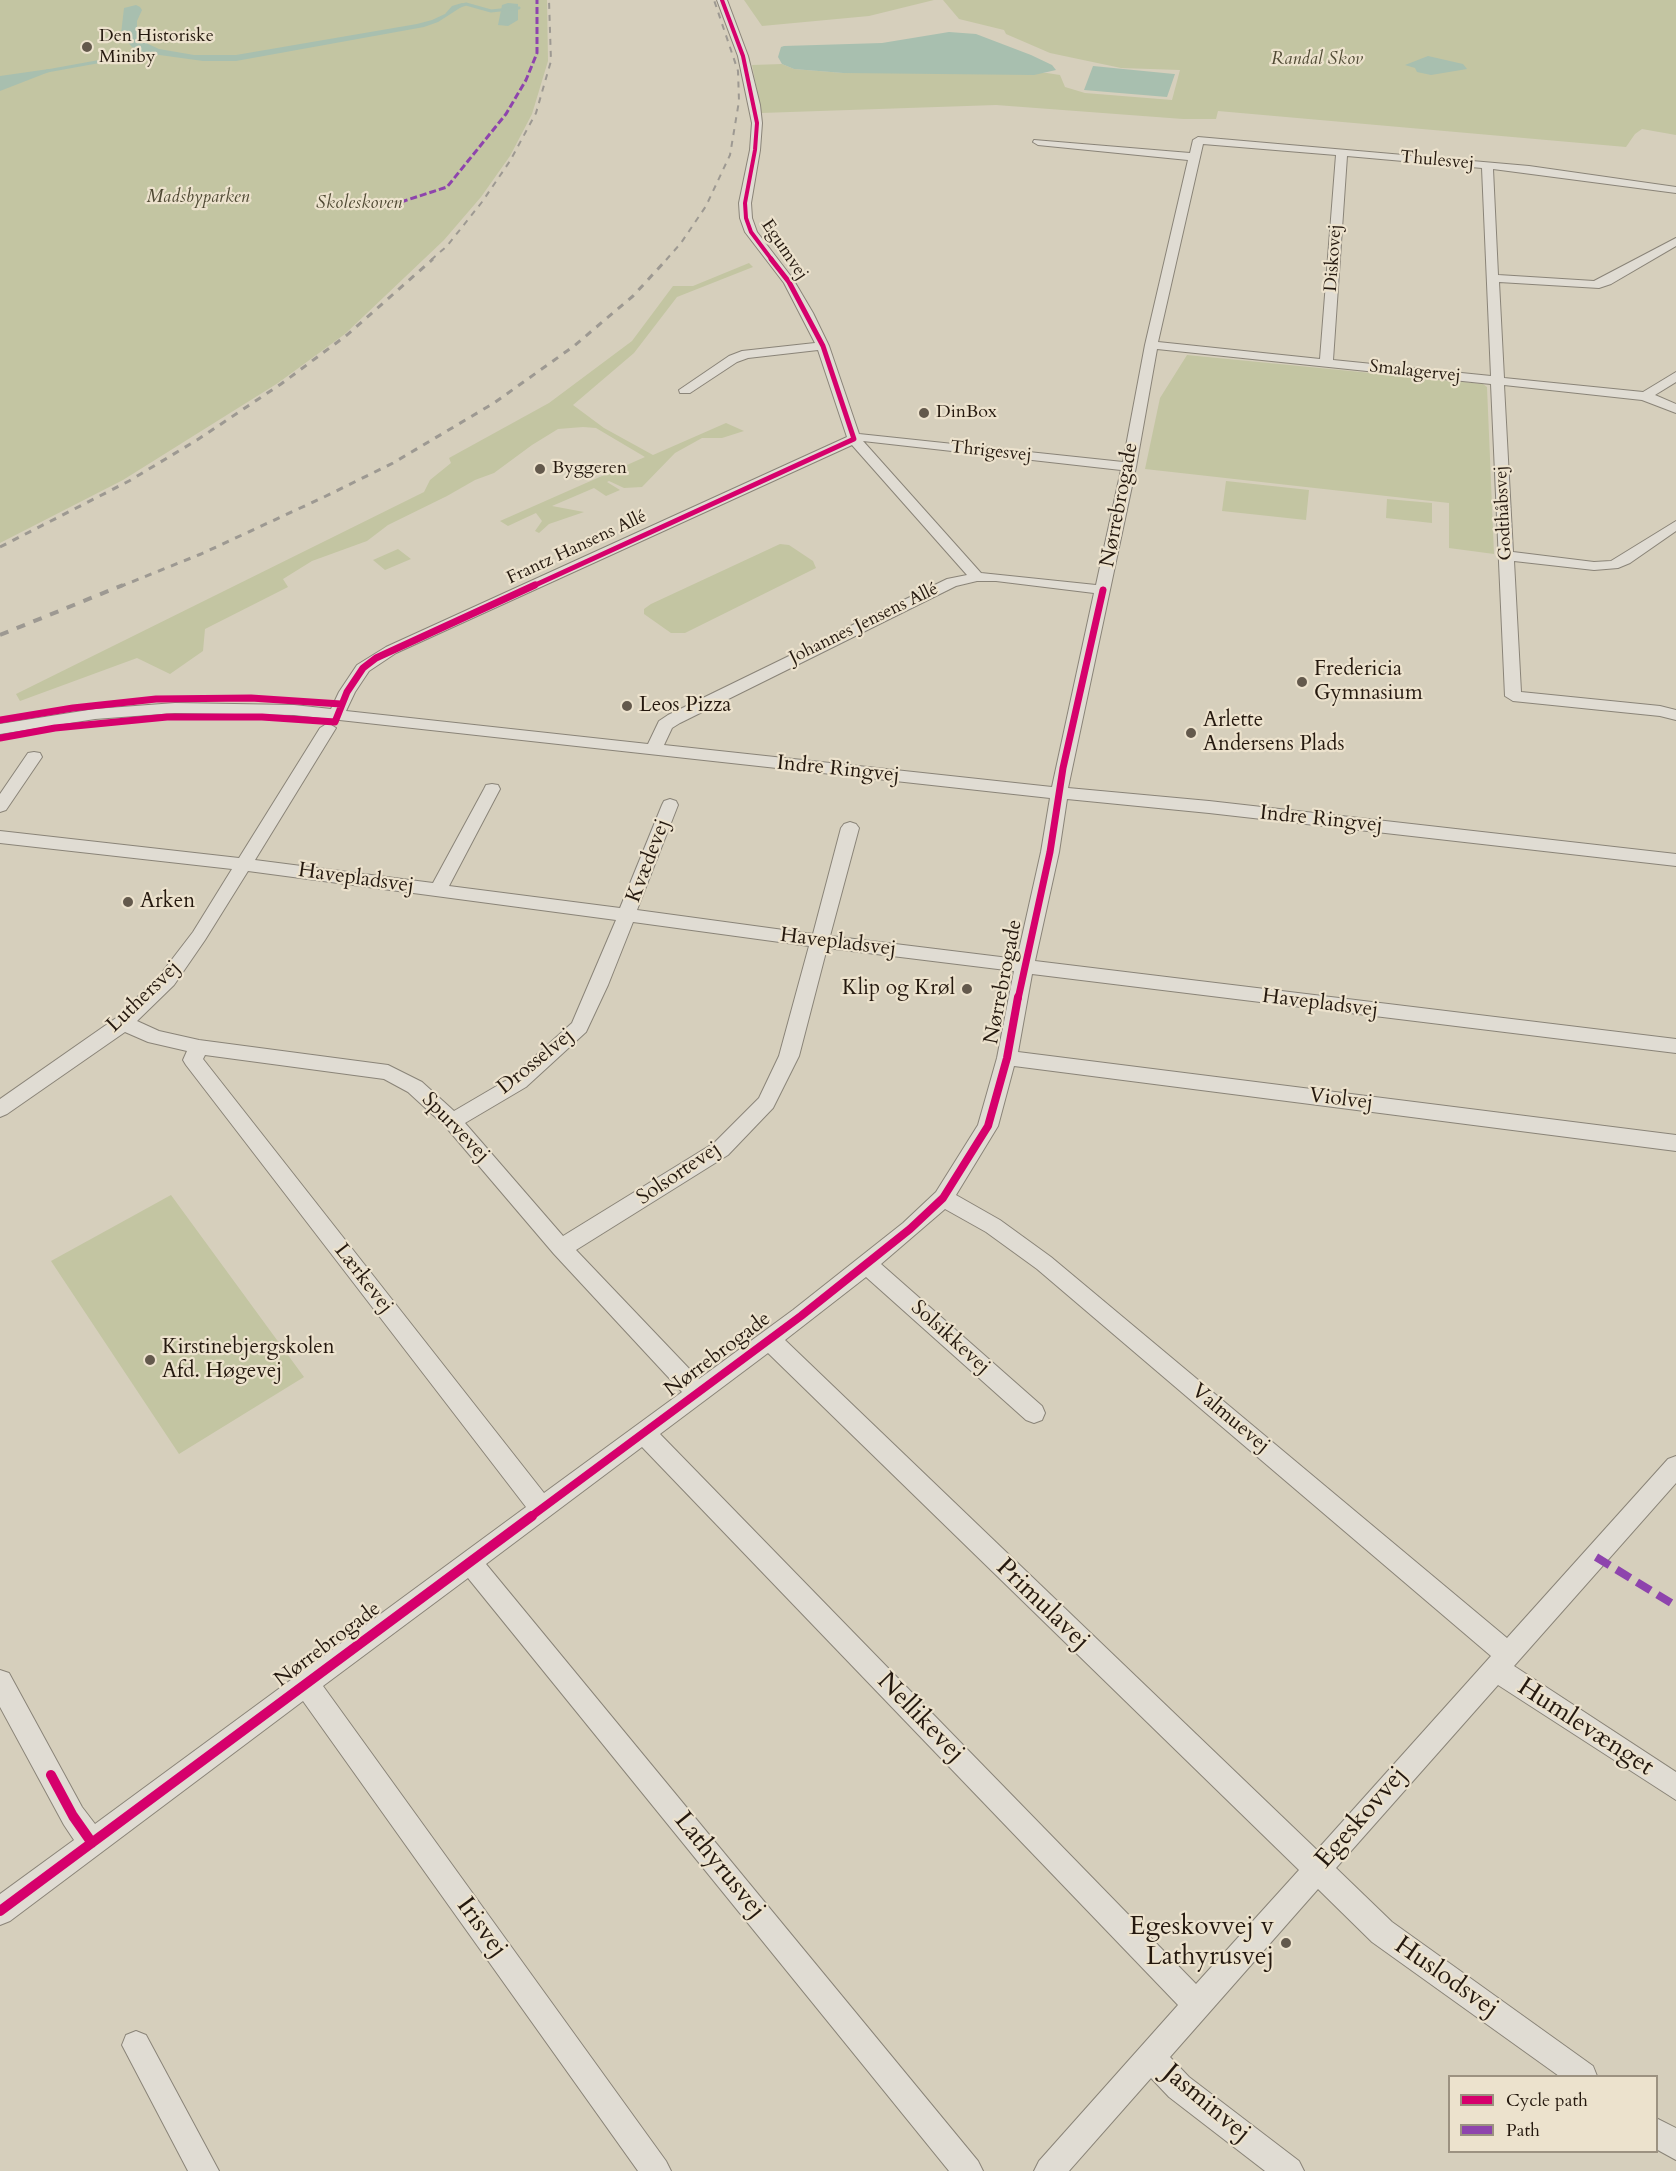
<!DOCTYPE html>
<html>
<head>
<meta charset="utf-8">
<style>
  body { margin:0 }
  #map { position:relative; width:1676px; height:2171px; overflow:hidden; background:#d6cfbc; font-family:Cardo,serif }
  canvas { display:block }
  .legend { position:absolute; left:1448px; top:2075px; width:210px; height:78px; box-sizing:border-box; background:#ece2cd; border:2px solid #9c9281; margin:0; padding:8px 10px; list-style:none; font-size:18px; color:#25190f }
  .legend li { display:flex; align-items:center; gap:12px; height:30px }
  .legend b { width:30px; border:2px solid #9c9281 }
</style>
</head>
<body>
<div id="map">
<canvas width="1676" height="2171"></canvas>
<ul class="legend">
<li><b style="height:8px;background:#d6006c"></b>Cycle path</li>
<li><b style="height:8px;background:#8e44ad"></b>Path</li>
</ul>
</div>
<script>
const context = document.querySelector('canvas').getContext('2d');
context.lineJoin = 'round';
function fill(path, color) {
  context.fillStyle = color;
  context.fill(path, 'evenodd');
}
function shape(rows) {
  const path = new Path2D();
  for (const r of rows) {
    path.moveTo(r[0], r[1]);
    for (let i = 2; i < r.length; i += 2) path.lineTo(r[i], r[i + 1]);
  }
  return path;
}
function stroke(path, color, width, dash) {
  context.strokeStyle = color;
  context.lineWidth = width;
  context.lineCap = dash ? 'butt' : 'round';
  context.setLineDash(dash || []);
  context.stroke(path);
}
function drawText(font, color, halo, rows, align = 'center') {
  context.font = font + ' Cardo,serif';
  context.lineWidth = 4.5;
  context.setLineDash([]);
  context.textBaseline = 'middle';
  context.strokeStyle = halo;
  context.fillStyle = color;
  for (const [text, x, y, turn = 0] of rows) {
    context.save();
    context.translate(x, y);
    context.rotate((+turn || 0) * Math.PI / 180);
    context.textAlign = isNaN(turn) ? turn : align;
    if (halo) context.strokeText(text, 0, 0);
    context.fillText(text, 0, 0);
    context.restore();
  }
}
const green = shape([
  [0,0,547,0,548,61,532,114,510,156,481,197,444,240,345,334,278,383,123,480,0,543],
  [744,0,934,0,869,16,762,26],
  [943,0,1676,0,1676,135,1642,129,1635,134,1626,147,1218,111,1216,119,1183,119,996,105,761,113,752,65,782,64,794,69,843,73,1047,73,1060,75,1065,87,1085,93,1172,100,1180,70,1121,68,1050,53,1006,34,1004,30,959,19],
  [749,263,753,267,677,297,634,353,573,405,604,428,653,455,726,423,744,431,722,438,702,438,675,453,642,487,624,488,609,481,607,482,620,490,606,496,594,488,552,506,584,512,549,524,539,533,535,531,542,521,536,513,508,526,500,521,645,457,596,428,583,427,558,429,532,445,494,473,475,480,447,496,388,525,367,541,312,561,283,579,288,587,205,629,203,651,170,674,137,658,20,701,16,694,424,492,430,480,451,463,449,458,549,403,632,341,673,286,693,286],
  [1187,355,1483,384,1487,387,1494,554,1449,548,1449,503,1145,469,1160,398],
  [1226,481,1309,490,1306,520,1222,511],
  [1387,499,1432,503,1432,523,1386,518],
  [780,544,789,545,813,561,816,568,685,633,671,633,644,614,644,609,651,604],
  [398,549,411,559,385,570,373,560],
  [171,1195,304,1377,179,1454,51,1261]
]);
const water = shape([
  [462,3,466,4,438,22,424,27,236,61,203,61,145,53,132,47,121,34,124,8,136,5,140,7,142,10,137,21,137,32,148,44,159,49,194,55,236,55,417,24,432,20,445,14,452,6],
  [508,3,518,4,518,20,508,26,498,25,502,5],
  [949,32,976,34,1031,55,1052,65,1056,70,1034,75,843,73,794,69,782,64,778,57,781,47,784,46,882,43],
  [1428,56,1463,64,1467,69,1431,75,1417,72,1415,68,1405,65],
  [1093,66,1174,74,1175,74,1167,97,1084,90],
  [49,69,54,70,0,91,0,76]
]);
const stream = shape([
  [460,6,466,4,491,11,519,8],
  [121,56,147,50],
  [47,71,102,61]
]);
const minor = shape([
  [717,0,727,0,748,56,760,105,762,123,760,150,751,203,752,218,757,232,793,279,813,313,829,346,859,434,1123,462,1145,345,1188,160,1038,145,1033,142,1034,140,1190,153,1193,140,1198,137,1529,166,1676,187,1676,193,1493,169,1498,275,1594,281,1676,238,1676,246,1611,284,1599,288,1499,282,1504,378,1643,392,1676,372,1676,382,1655,395,1676,404,1676,413,1642,400,1504,385,1513,552,1594,562,1611,561,1676,521,1676,531,1630,563,1618,568,1594,570,1514,561,1521,692,1660,706,1676,710,1676,720,1660,716,1513,701,1505,696,1491,384,1157,349,1136,467,1068,788,1209,801,1676,854,1676,866,1209,813,1067,799,1059,852,1035,961,1676,1039,1676,1053,1032,974,1018,1052,1676,1135,1676,1151,1014,1066,998,1126,956,1195,1000,1220,1051,1257,1507,1638,1668,1459,1676,1456,1676,1483,1514,1666,1676,1772,1676,1800,1498,1685,1336,1868,1392,1922,1593,2066,1597,2076,1559,2076,1372,1942,1318,1889,1170,2057,1189,2077,1299,2161,1304,2171,1265,2171,1169,2097,1151,2078,1069,2171,1034,2171,1039,2161,1178,2005,642,1447,486,1564,978,2161,983,2171,949,2171,468,1578,323,1686,666,2161,671,2171,638,2171,303,1701,10,1921,0,1925,0,1894,74,1840,64,1825,0,1707,0,1670,9,1673,82,1807,95,1824,526,1507,186,1065,183,1060,187,1051,148,1042,125,1032,7,1114,0,1117,0,1099,116,1018,160,975,193,932,232,869,0,843,0,831,239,858,320,728,328,723,336,728,255,860,433,883,484,789,486,785,492,784,498,785,500,789,449,886,620,908,662,805,664,801,670,799,676,801,678,805,637,910,813,934,841,828,844,824,850,822,856,824,859,828,830,936,1017,959,1041,852,1050,798,294,715,175,713,95,719,0,734,0,724,95,709,175,703,294,705,331,709,339,692,357,665,386,647,847,437,818,350,748,358,737,362,690,393,680,393,679,390,729,356,742,351,815,343,784,283,745,232,740,218,739,203,750,150,752,123,738,56,717,0],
  [1203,144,1336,155,1320,359,1158,342,1203,144],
  [1347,156,1482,168,1491,376,1333,360,1347,156],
  [863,441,1121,470,1096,585,981,573,863,441],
  [852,445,967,575,947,579,668,715,659,721,648,744,346,711,355,692,369,671,396,653,852,445],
  [977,581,996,581,1094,593,1052,787,664,745,672,728,680,723,956,586,977,581],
  [248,871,616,920,572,1023,512,1077,454,1111,422,1082,388,1065,199,1040,159,1031,137,1021,174,985,205,940,248,871],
  [633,922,809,946,779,1056,759,1098,714,1143,563,1236,465,1123,526,1087,586,1032,608,985,633,922],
  [827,948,1014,971,997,1058,978,1125,936,1192,903,1223,793,1310,699,1379,576,1250,728,1155,773,1108,799,1056,827,948],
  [205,1055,384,1079,408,1092,445,1126,554,1254,682,1392,544,1493,203,1059,205,1055],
  [945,1209,986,1232,1037,1269,1491,1656,1317,1850,785,1340,866,1277,1026,1420,1034,1423,1042,1420,1045,1413,1042,1406,881,1264,945,1209],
  [768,1353,1299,1870,1196,1984,660,1434,768,1353],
  [34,752,40,753,42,757,6,810,0,812,0,794,28,753,34,752],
  [136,2031,146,2035,219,2171,188,2171,122,2045,126,2035,136,2031],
  [1656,2118,1676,2128,1676,2160,1656,2149,1656,2118]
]);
const railFar2 = shape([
  [431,260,447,246,482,202,510,161,536,113,551,61,549,0],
  [666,260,681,243,706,206,730,155,739,101,738,71,714,0]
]);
const railFar1 = shape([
  [0,547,129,481,197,440,281,384,347,335,433,259],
  [119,587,201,554,324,497,393,463,494,403,574,346,633,296,667,259]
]);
const rail = shape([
  [0,635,123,585]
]);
const quietFar1 = shape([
  [381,205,404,201,447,187,506,114,526,80,537,53,537,0]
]);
const quiet = shape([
  [1596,1557,1676,1606]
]);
const cyclewayFar4 = shape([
  [722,0,743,56,757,123,755,150,745,203,746,218,751,232,772,260]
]);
const cyclewayFar3 = shape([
  [531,587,854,439,823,346,789,282,771,259]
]);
const cyclewayFar2 = shape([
  [0,720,73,708,156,699,251,698,341,704],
  [0,738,55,728,167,717,262,717,335,722,347,692,363,668,376,658,535,585],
  [1018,999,1050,852,1063,768,1103,590]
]);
const cyclewayFar1 = shape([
  [529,1518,801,1316,910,1229,943,1198,988,1126,1007,1058,1018,997]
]);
const cycleway = shape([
  [51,1775,73,1816,92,1843],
  [0,1911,532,1516]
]);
const markers = [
  [87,47,6,"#63594c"],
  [924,413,6,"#63594c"],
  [540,469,6,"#63594c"],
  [1302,682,6,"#63594c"],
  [627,706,6,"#63594c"],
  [1191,733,6,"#63594c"],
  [128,902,6,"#63594c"],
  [967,989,6,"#63594c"],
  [150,1360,6,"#63594c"],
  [1286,1943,6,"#63594c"]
];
const farPoinames = [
  ["Den Historiske",99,37],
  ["Miniby",99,58],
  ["DinBox",936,413],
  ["Byggeren",552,469]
];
const farParknames = [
  ["Randal Skov",1317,60],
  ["Madsbyparken",198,198],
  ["Skoleskoven",359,204]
];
const farStreetnames = [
  ["Thulesvej",1437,161,5],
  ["Egumvej",784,250,56],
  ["Diskovej",1334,258,-86],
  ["Smalagervej",1415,372,6],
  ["Thrigesvej",991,452,6],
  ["Godthåbsvej",1504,513,-93],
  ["Frantz Hansens Allé",577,548,-25],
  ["Johannes Jensens Allé",864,624,-26]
];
const streetNames = [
  ["Nørrebrogade",1120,505,-79],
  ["Indre Ringvej",838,770,6],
  ["Indre Ringvej",1321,820,6],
  ["Kvædevej",649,861,-69],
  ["Havepladsvej",356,879,8],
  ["Havepladsvej",838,943,7],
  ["Nørrebrogade",1004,982,-79],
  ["Luthersvej",144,997,-44],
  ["Havepladsvej",1320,1004,7],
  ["Drosselvej",536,1062,-39],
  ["Violvej",1341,1100,7],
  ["Spurvevej",455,1128,46],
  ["Solsortevej",679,1174,-34],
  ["Lærkevej",363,1279,52],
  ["Solsikkevej",950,1338,42],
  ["Nørrebrogade",718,1355,-37],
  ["Valmuevej",1230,1419,40],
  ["Nørrebrogade",328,1645,-37]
];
const poiNames = [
  ["Fredericia",1314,670],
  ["Gymnasium",1314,694],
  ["Leos Pizza",639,706],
  ["Arlette",1203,721],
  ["Andersens Plads",1203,745],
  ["Arken",140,902],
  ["Klip og Krøl",955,989,"right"],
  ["Kirstinebjergskolen",162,1348],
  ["Afd. Høgevej",162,1372]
];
const nearStreetnames = [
  ["Primulavej",1042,1605,44],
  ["Nellikevej",920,1718,46],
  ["Humlevænget",1585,1728,33],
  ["Egeskovvej",1362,1818,-49],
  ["Lathyrusvej",719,1866,51],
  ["Irisvej",481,1928,54],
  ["Huslodsvej",1446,1978,35],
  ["Jasminvej",1206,2104,40]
];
const nearPoinames = [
  ["Egeskovvej v",1274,1928],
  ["Lathyrusvej",1274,1958]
];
fill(green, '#c3c5a2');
fill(water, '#a8bfaf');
stroke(stream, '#a8bfaf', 3);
stroke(minor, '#8a8478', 2);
fill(minor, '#e0dcd3');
stroke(railFar2, '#9d9992', 2, [6, 6]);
stroke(railFar1, '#9d9992', 3, [7, 7]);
stroke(rail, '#9d9992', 4, [9, 9]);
stroke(quietFar1, '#8e44ad', 3, [7, 3]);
stroke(quiet, '#8e44ad', 8, [16, 8]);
stroke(cyclewayFar4, '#d6006c', 4);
stroke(cyclewayFar3, '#d6006c', 5);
stroke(cyclewayFar2, '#d6006c', 7);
stroke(cyclewayFar1, '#d6006c', 8);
stroke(cycleway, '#d6006c', 10);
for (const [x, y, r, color] of markers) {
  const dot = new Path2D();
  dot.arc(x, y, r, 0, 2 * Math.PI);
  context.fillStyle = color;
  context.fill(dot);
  stroke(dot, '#ece2cd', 2);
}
drawText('18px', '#25190f', '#ece2cd', farPoinames, 'left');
drawText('italic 18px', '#504a34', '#ece2cd', farParknames);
drawText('18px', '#25190f', '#ece2cd', farStreetnames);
drawText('21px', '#25190f', '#ece2cd', streetNames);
drawText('21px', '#25190f', '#ece2cd', poiNames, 'left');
drawText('26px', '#25190f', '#ece2cd', nearStreetnames);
drawText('26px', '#25190f', '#ece2cd', nearPoinames, 'right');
</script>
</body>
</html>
